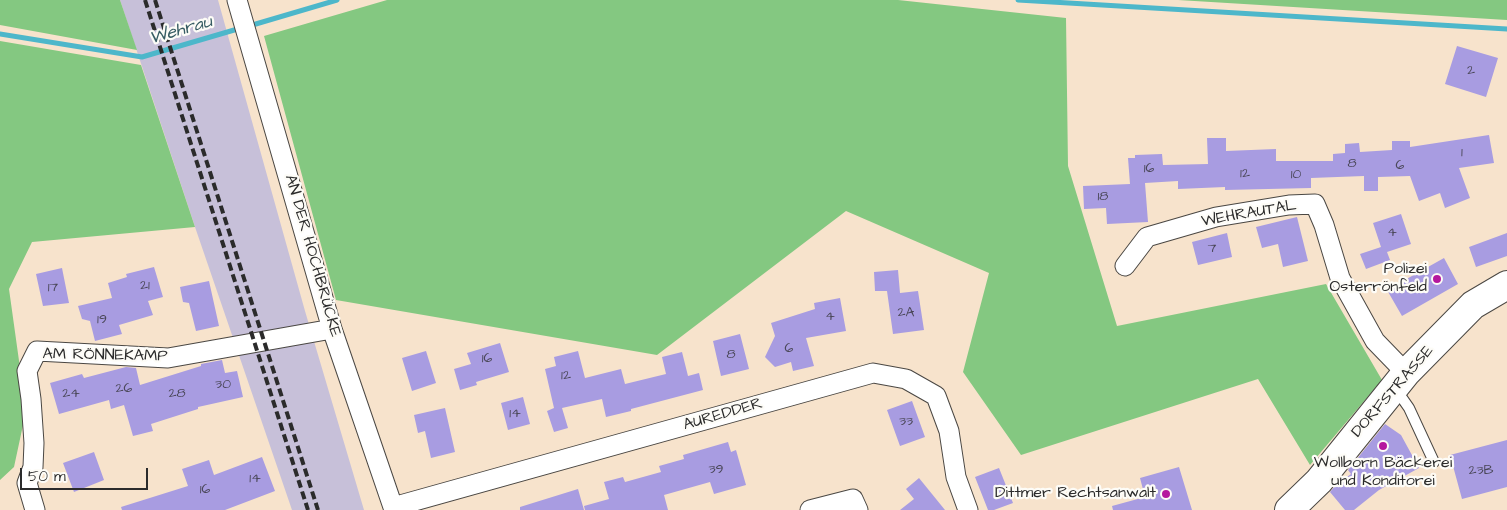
<!DOCTYPE html>
<html>
<head>
<meta charset="utf-8">
<style>
  body { margin:0 }
  #map { position:relative; width:1507px; height:510px; overflow:hidden; background:#f7e3cc; font-family:"Architects Daughter",sans-serif }
  canvas { display:block }
  .scale { position:absolute; left:20px; top:468px; width:128px; height:22px; box-sizing:border-box; border:2px solid #2b2b2b; border-top:0; padding-left:6px; font-size:15px; line-height:18px; white-space:nowrap; color:#2b2b2b; -webkit-text-stroke:4px #fdfcf7; paint-order:stroke }
</style>
</head>
<body>
<div id="map">
<canvas width="1507" height="510"></canvas>
<div class="scale">50 m</div>
</div>
<script>
const context = document.querySelector('canvas').getContext('2d');
context.lineJoin = 'round';
function fill(path, color) {
  context.fillStyle = color;
  context.fill(path, 'evenodd');
}
function shape(rows) {
  const path = new Path2D();
  for (const r of rows) {
    path.moveTo(r[0], r[1]);
    for (let i = 2; i < r.length; i += 2) path.lineTo(r[i], r[i + 1]);
  }
  return path;
}
function stroke(path, color, width, dash) {
  context.strokeStyle = color;
  context.lineWidth = width;
  context.lineCap = dash ? 'butt' : 'round';
  context.setLineDash(dash || []);
  context.stroke(path);
}
function drawText(font, color, halo, rows, align = 'center') {
  context.font = font + ' "Architects Daughter",sans-serif';
  context.lineWidth = 4.5;
  context.setLineDash([]);
  context.textBaseline = 'middle';
  context.strokeStyle = halo;
  context.fillStyle = color;
  for (const [text, x, y, turn = 0] of rows) {
    context.save();
    context.translate(x, y);
    context.rotate((+turn || 0) * Math.PI / 180);
    context.textAlign = isNaN(turn) ? turn : align;
    if (halo) context.strokeText(text, 0, 0);
    context.fillText(text, 0, 0);
    context.restore();
  }
}
const industrial = shape([
  [120,0,218,0,305,311,364,510,292,510,195,227]
]);
const green = shape([
  [0,0,120,0,137,50,0,25],
  [387,0,898,0,1066,18,1068,166,1117,326,1326,284,1382,380,1310,465,1258,379,1021,455,963,372,989,273,846,211,657,355,336,300,264,36],
  [1178,0,1507,0,1507,20],
  [0,41,141,65,195,227,32,242,9,289,26,411,14,467,0,480]
]);
const stream = shape([
  [1018,0,1507,29],
  [249,26,337,0],
  [0,34,142,57,241,28]
]);
const building = shape([
  [1457,46,1498,58,1486,97,1445,84],
  [1489,135,1494,163,1459,168,1470,198,1445,208,1440,193,1419,201,1410,176,1378,177,1378,191,1364,191,1364,176,1311,178,1311,188,1225,190,1225,187,1178,189,1178,181,1145,183,1148,222,1107,224,1106,208,1084,209,1083,186,1130,184,1128,158,1135,158,1135,155,1162,154,1163,165,1208,164,1207,138,1226,138,1226,151,1276,149,1276,161,1333,161,1333,154,1345,153,1345,144,1359,143,1360,152,1392,150,1392,141,1410,141,1410,147],
  [1401,214,1411,244,1387,252,1390,260,1366,269,1360,254,1381,247,1373,223],
  [1297,217,1308,261,1283,267,1278,244,1262,248,1256,227],
  [1227,233,1232,257,1198,265,1192,242],
  [1507,233,1507,256,1476,267,1469,247],
  [1444,258,1458,284,1402,316,1387,290],
  [154,267,163,297,148,301,153,315,119,325,122,334,95,341,90,321,82,319,78,306,112,298,108,283,127,277,126,274],
  [62,268,69,303,43,306,36,274],
  [898,270,900,293,918,291,924,330,893,334,887,291,875,291,874,272],
  [209,281,219,326,196,331,189,303,183,302,180,287],
  [840,298,846,331,806,338,814,366,793,371,791,362,775,367,765,357,775,336,771,323,815,309,814,303],
  [740,334,749,369,721,376,713,341],
  [500,343,509,372,476,382,477,385,460,390,454,369,471,364,467,353],
  [426,351,436,383,412,391,402,358],
  [578,351,585,378,621,369,625,384,666,374,662,357,682,352,688,376,699,373,703,390,631,409,631,411,606,417,602,399,562,408,568,428,554,432,547,411,554,408,545,369,556,366,554,357],
  [222,360,225,373,237,371,243,397,198,407,198,409,151,424,153,431,133,436,124,405,111,409,109,400,59,414,50,383,82,374,84,378,126,367,136,368,140,385,201,366,201,364],
  [523,397,530,424,508,430,501,403],
  [912,401,925,437,900,446,887,410],
  [445,408,455,452,431,458,425,431,418,433,414,415],
  [1385,424,1401,435,1419,468,1379,490,1354,510,1345,510,1330,492,1335,486,1351,474,1348,470],
  [1507,440,1507,487,1462,499,1450,455],
  [728,442,731,452,736,450,746,485,714,494,710,482,664,495,668,510,585,510,584,506,609,499,604,482,623,477,625,482,661,472,659,466,684,459,683,455],
  [94,452,104,480,74,492,63,463],
  [262,457,275,491,225,510,122,510,121,507,188,486,182,469,209,460,214,475],
  [1179,467,1192,510,1113,510,1112,506,1145,497,1140,478],
  [999,468,1013,503,994,510,988,510,975,477],
  [919,478,945,510,900,510,914,499,906,489],
  [578,489,584,510,520,510,520,507]
]);
const lane = shape([
  [1395,388,1409,408,1434,462]
]);
const street = shape([
  [237,0,332,329,394,510],
  [1125,266,1147,237,1216,217,1289,205,1315,204,1324,225,1340,278,1375,341,1406,373],
  [393,507,873,373,906,379,936,396,949,431,956,477,968,510],
  [35,510,27,483,33,467,34,443,31,399,27,371,37,351,168,358,332,329],
  [810,510,853,499,858,510]
]);
const secondary = shape([
  [1289,510,1319,481,1406,373,1473,305,1507,285]
]);
const rail = shape([
  [145,0,308,510],
  [155,0,318,510]
]);
const markers = [
  [1437,279,5,"#b5179e"],
  [1383,446,5,"#b5179e"],
  [1166,494,5,"#b5179e"]
];
const numberNames = [
  ["2",1471,71],
  ["1",1462,153],
  ["8",1352,164],
  ["6",1400,166],
  ["16",1149,169],
  ["12",1245,174],
  ["10",1296,175],
  ["18",1103,197],
  ["4",1392,233],
  ["7",1212,249],
  ["21",145,286],
  ["17",53,288],
  ["2A",906,313],
  ["4",830,317],
  ["19",102,320],
  ["6",789,349],
  ["8",731,355],
  ["16",487,359],
  ["12",566,376],
  ["30",223,385],
  ["26",124,389],
  ["24",71,394],
  ["28",177,394],
  ["14",515,414],
  ["33",906,422],
  ["39",716,470],
  ["23B",1481,471],
  ["14",255,479],
  ["16",205,490]
];
const streetNames = [
  ["WEHRAUTAL",1249,214,-10],
  ["AN DER HOCHBRÜCKE",312,256,74],
  ["AM RÖNNEKAMP",105,356,1],
  ["DORFSTRASSE",1393,392,-49],
  ["AUREDDER",723,415,-16]
];
const poiNames = [
  ["Polizei",1427,270],
  ["Osterrönfeld",1427,288],
  ["Wollborn Bäckerei",1383,464,"center"],
  ["und Konditorei",1383,482,"center"],
  ["Dittmer Rechtsanwalt",1156,494]
];
const waterNames = [
  ["Wehrau",181,31,-16]
];
fill(industrial, '#c7c0d9');
fill(green, '#84c881');
stroke(stream, '#4db7ca', 5);
fill(building, '#a89ce1');
stroke(lane, '#4a4743', 12);
stroke(street, '#4a4743', 21);
stroke(secondary, '#4a4743', 30);
stroke(lane, '#fff', 10);
stroke(street, '#fff', 19);
stroke(secondary, '#fff', 28);
stroke(rail, '#2b2b2b', 4, [8, 4]);
for (const [x, y, r, color] of markers) {
  const dot = new Path2D();
  dot.arc(x, y, r, 0, 2 * Math.PI);
  context.fillStyle = color;
  context.fill(dot);
  stroke(dot, '#fdfcf7', 2);
}
drawText('14px', '#4a4758', null, numberNames);
drawText('16px', '#2b2b2b', '#fdfcf7', streetNames);
drawText('16px', '#2b2b2b', '#fdfcf7', poiNames, 'right');
drawText('italic 18px', '#375c63', '#fdfcf7', waterNames);
</script>
</body>
</html>
